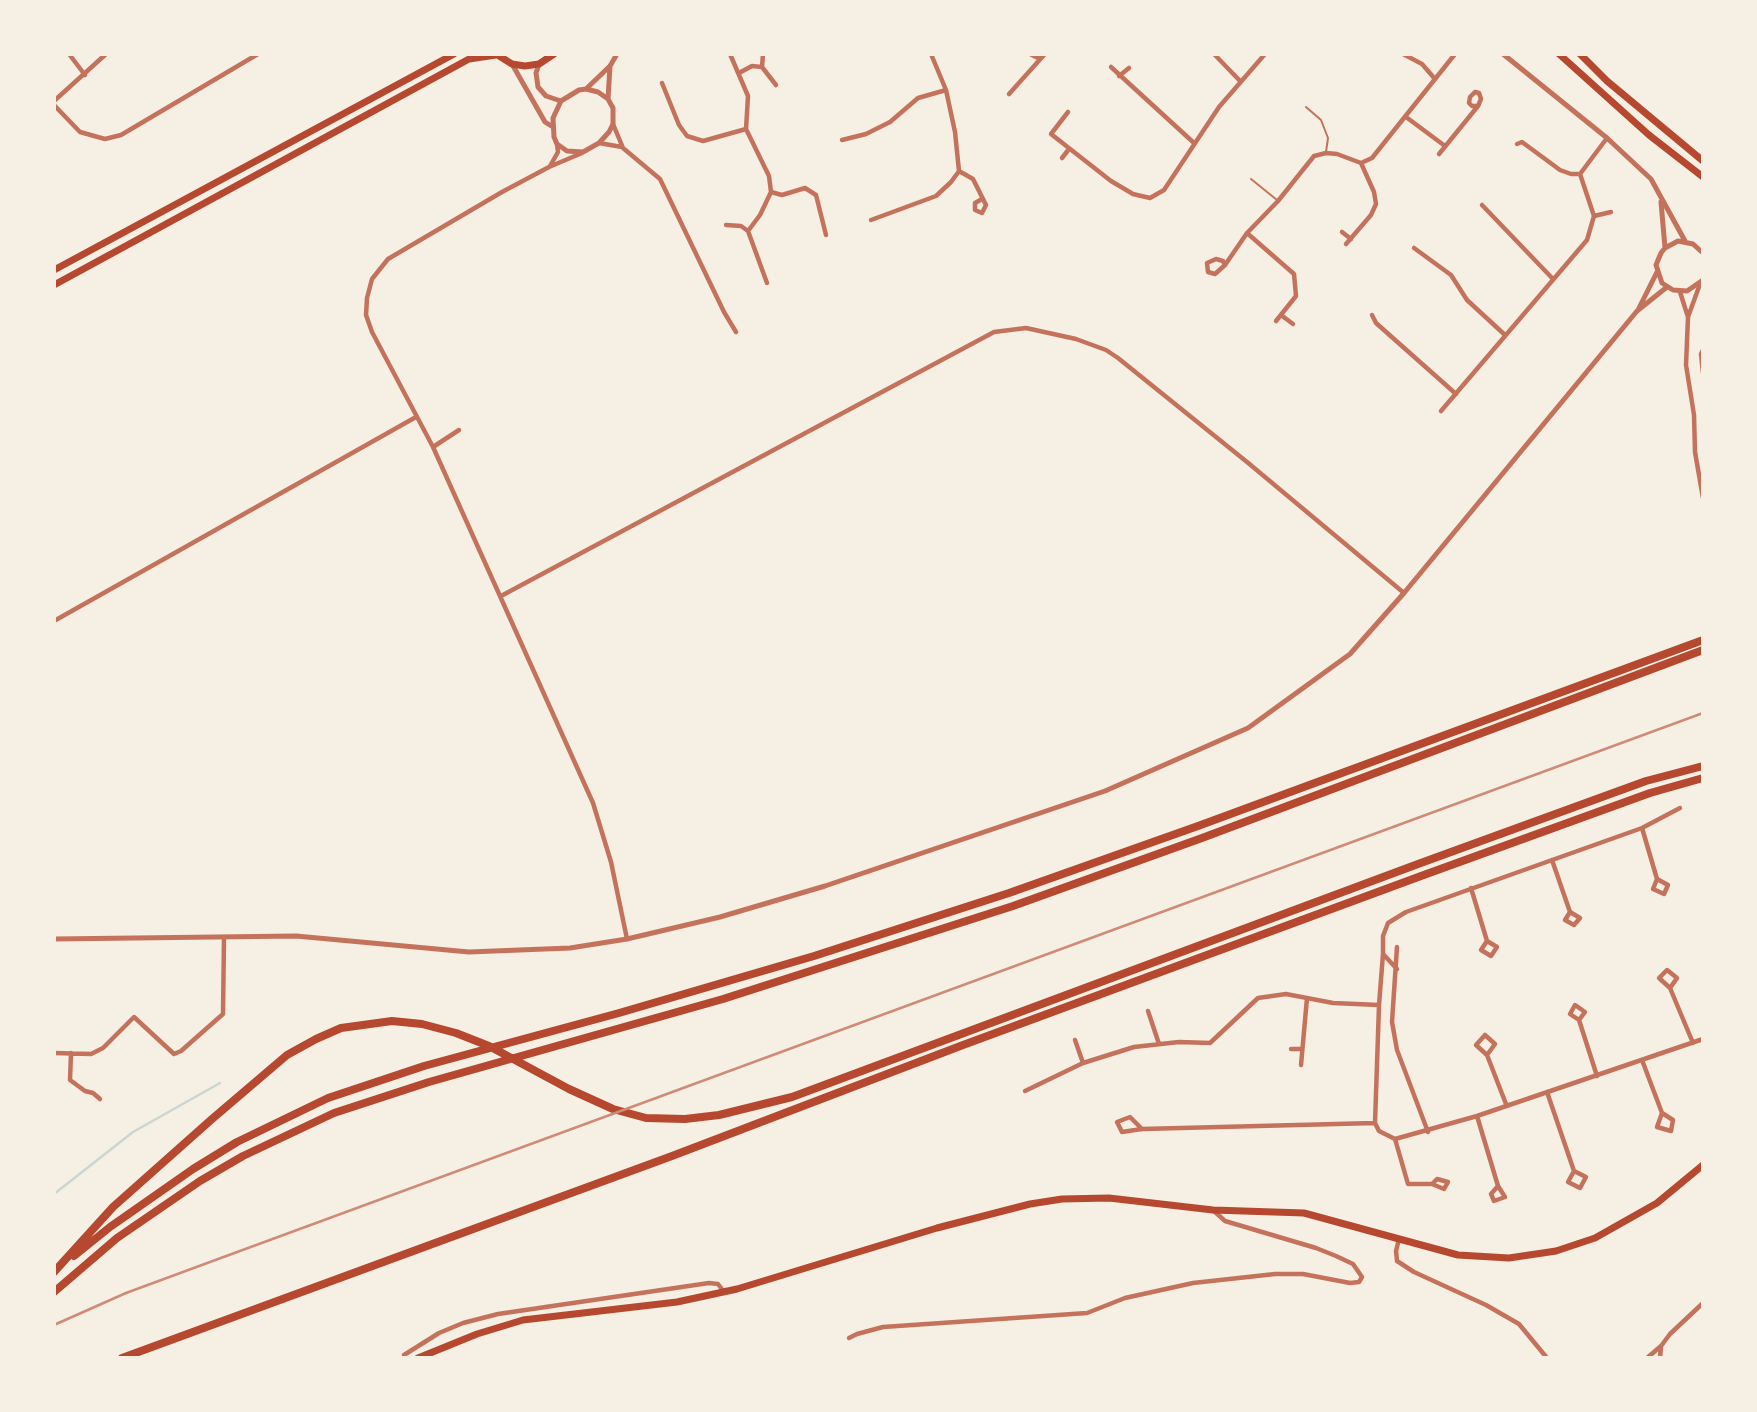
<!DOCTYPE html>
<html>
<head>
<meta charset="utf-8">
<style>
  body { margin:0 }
  #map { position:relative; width:1757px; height:1412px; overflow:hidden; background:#f6efe4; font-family:"Space Grotesk",sans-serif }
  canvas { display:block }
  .frame { position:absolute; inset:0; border:56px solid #f6efe4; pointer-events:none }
</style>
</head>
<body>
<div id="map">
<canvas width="1757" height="1412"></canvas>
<div class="frame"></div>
</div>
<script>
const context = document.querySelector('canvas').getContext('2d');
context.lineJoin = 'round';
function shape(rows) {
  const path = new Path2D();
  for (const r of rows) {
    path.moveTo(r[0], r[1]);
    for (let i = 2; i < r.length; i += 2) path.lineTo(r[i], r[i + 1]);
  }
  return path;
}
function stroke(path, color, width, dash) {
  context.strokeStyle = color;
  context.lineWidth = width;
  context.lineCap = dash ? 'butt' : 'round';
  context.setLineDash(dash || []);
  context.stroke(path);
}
const stream = shape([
  [54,1194,133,1132,220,1083]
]);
const service = shape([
  [1306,107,1321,120,1328,138,1326,152],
  [1251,179,1277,200]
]);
const minor = shape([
  [69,54,85,75],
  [730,54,748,96,746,129,769,176,771,192,760,215,748,231,767,283],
  [1030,54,1038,58,1041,56],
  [1214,54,1241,82],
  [1403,54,1422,64,1435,79],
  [762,67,763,54],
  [1111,67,1194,143],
  [739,73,752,66,762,67,776,85],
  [1119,76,1129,68],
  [662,83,679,125,687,136,703,141,746,129],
  [1009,94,1044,55],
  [54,101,106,54],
  [54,105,80,132,105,139,121,135,258,54],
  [1068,112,1051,134,1111,181,1133,194,1150,198,1164,190,1219,107,1265,54],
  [1406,117,1445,146],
  [613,124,623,148,660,179,724,312,736,332],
  [842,140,866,134,890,122,918,98,946,90],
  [599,143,622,147],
  [1517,144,1522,142,1560,170,1571,174,1580,174],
  [582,153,549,167,502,192,388,259,372,279,367,298,366,315,372,332,433,447,593,803,611,862,627,939],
  [1439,154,1478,106,1481,99,1479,93,1475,92,1470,97,1469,103,1472,106,1478,106],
  [1062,158,1069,149],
  [550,166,558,152,557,144],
  [959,171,973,179,986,205,982,213,975,210,975,203,982,199],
  [771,192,782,195,805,188,816,195,826,235],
  [1482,205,1553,279],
  [1594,216,1611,212],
  [871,220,936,196,951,182,959,171,955,132,946,90,931,54],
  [726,225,741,226,748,231],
  [1342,232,1351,239],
  [1247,233,1294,274,1296,296,1276,321],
  [1346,244,1371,215,1376,204,1374,192,1361,163],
  [1414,248,1451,275,1467,300,1505,335],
  [1225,265,1223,261,1216,259,1207,263,1208,272,1215,274,1225,265,1247,233,1278,201,1314,156,1326,153,1337,154,1361,163,1372,158,1455,54],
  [1700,284,1688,317,1686,365,1694,415,1695,452,1703,498],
  [1680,292,1688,317],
  [1281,315,1293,324],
  [1372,315,1376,323,1456,394],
  [1703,350,1701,354,1703,373],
  [1441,411,1587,240,1594,216,1580,174,1607,138],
  [433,447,459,430],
  [501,596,994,332,1026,328,1076,339,1106,350,1118,358,1247,462,1404,593],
  [54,621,416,417],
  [1642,828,1657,879,1668,885,1664,894,1653,889,1657,879],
  [1552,860,1570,912,1580,918,1574,925,1565,920,1570,912],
  [1471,888,1487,941,1481,950,1491,956,1497,947,1487,941],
  [1397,947,1392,1022,1397,1050,1428,1132],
  [1383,954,1379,1005,1375,1123,1379,1131,1395,1139,1477,1116,1703,1039],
  [1397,969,1383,954,1383,936,1388,923,1406,912,1642,828,1680,808],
  [1670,988,1677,978,1667,970,1659,978,1670,988,1693,1043],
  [1148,1011,1159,1044],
  [1579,1020,1585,1012,1575,1005,1570,1014,1579,1020,1597,1076],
  [1075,1040,1083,1063],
  [1291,1049,1302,1049],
  [54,1053,91,1054,103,1048,134,1017,174,1054,181,1051,223,1014,224,937],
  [71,1053,70,1080,85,1091,93,1093,100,1099],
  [1487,1055,1495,1044,1485,1035,1476,1045,1487,1055,1506,1104],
  [1642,1060,1662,1113,1673,1120,1671,1131,1657,1127,1662,1113],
  [1301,1065,1307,998],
  [1025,1091,1083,1063,1134,1047,1179,1042,1210,1043,1258,998,1286,994,1333,1003,1379,1005],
  [1547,1092,1574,1171,1586,1177,1580,1188,1568,1182,1574,1171],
  [1477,1116,1498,1186,1505,1197,1494,1201,1491,1194,1498,1186],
  [1142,1129,1130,1117,1117,1122,1122,1132,1142,1129,1375,1123],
  [1395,1139,1408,1184,1432,1184,1437,1179,1448,1182,1444,1189,1432,1184],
  [1399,1239,1396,1251,1397,1261,1414,1272,1486,1305,1519,1324,1547,1358],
  [849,1338,857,1334,883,1327,1087,1313,1125,1298,1193,1283,1275,1274,1303,1274,1350,1283,1359,1282,1362,1277,1353,1264,1336,1256,1316,1248,1225,1221,1214,1211],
  [404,1355,439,1333,463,1323,498,1314,709,1283,718,1284,724,1292],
  [1647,1358,1661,1346],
  [1660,1358,1661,1346,1670,1334,1703,1303]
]);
const tertiary = shape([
  [1503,54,1607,138,1651,179,1685,241],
  [512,64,545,122,553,127],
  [539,64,536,73,538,87,546,96,561,101],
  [586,89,598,92,608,99,613,108,613,124,609,132,599,143,583,152,567,151,557,144,554,137,553,118,561,101,579,90,586,89],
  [586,89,610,66,617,54],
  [608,99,610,66],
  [1661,202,1665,248],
  [1703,253,1693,244,1678,241,1665,248,1661,253,1656,265,1662,283,1673,290,1687,291,1703,280],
  [1639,308,1657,272],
  [54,939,296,936,469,952,570,948,627,939,720,917,825,886,1105,791,1248,728,1350,654,1404,593,1637,311,1667,287]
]);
const primary = shape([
  [496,54,512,64,525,66,539,64,554,54],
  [1559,54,1649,135,1703,177],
  [1580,54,1607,81,1703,161],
  [54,270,454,54],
  [54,285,469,59,496,55],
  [418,1358,477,1334,523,1320,677,1302,737,1289,937,1228,1030,1204,1062,1199,1109,1198,1213,1210,1304,1213,1458,1255,1509,1258,1556,1251,1595,1238,1657,1203,1703,1165]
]);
const motorway = shape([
  [74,1256,110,1227,193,1169,237,1142,328,1098,424,1066,619,1013,814,956,1009,893,1198,826,1703,640],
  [54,1272,113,1207,212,1119,287,1055,316,1039,341,1028,392,1021,422,1024,456,1033,489,1046,569,1089,613,1109,646,1118,685,1119,719,1115,792,1097,1418,864,1646,781,1703,766],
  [54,1292,117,1238,200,1181,243,1156,334,1113,429,1082,723,999,1013,906,1202,838,1703,650],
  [122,1358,672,1156,963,1045,1421,876,1650,793,1703,778]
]);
const rail = shape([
  [54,1325,126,1293,229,1255,1703,713]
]);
stroke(stream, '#c9d6d2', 2.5);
stroke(service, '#c5725c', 2);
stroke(minor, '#c5725c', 4.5);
stroke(tertiary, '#c5725c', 5);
stroke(primary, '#b5482f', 7);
stroke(motorway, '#b5482f', 8);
stroke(rail, '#cf8b77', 2.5);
</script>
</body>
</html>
